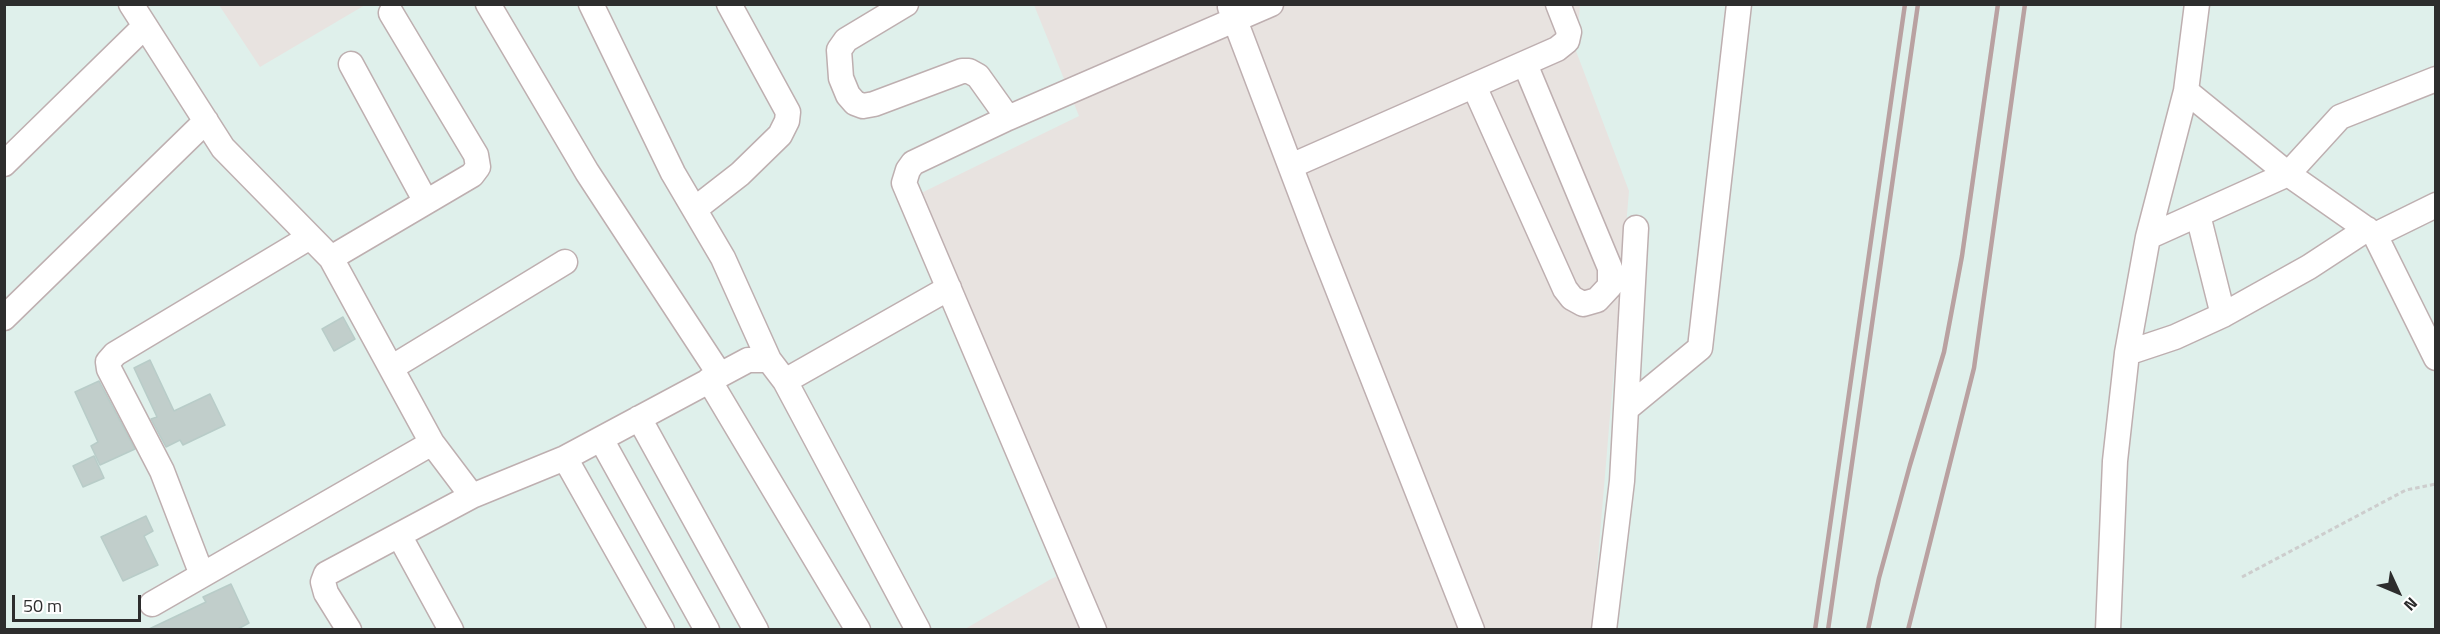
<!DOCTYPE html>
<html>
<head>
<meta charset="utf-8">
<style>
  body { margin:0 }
  #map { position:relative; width:2440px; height:634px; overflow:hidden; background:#dff0eb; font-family:"Titillium Web",sans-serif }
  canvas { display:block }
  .frame { position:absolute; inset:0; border:6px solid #2d2d2d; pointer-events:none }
  .north { position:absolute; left:2368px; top:562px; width:60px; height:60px; -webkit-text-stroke:4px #fff; paint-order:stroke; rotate:134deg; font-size:16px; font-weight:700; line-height:24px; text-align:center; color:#2d2d2d }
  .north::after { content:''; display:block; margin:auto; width:21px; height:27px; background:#2d2d2d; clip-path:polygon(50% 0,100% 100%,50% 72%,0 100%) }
  .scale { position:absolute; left:12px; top:595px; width:129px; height:27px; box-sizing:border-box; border:3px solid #2d2d2d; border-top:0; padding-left:8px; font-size:18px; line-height:21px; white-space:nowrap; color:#2d2d2d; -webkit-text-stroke:4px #fff; paint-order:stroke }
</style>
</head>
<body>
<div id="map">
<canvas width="2440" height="634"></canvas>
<div class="frame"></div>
<div class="north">N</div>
<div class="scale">50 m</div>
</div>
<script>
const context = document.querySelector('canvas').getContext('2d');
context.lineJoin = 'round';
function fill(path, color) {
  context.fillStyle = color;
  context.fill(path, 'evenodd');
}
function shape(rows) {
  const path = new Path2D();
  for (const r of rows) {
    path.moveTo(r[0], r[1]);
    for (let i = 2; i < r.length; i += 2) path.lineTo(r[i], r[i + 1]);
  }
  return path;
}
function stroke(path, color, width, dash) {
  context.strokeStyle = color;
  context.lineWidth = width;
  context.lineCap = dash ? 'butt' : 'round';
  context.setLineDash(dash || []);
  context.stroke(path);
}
const industrial = shape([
  [219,5,365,5,260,67],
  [1034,5,1580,5,1576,51,1629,191,1592,629,965,629,1051,579,1079,566,913,197,1079,116]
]);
const building = shape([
  [343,317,355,339,334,351,322,329,343,317],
  [150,360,174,411,210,394,225,425,183,445,180,440,166,447,151,419,157,417,134,368,150,360],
  [99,381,135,449,100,465,91,446,98,442,75,392,99,381],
  [94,456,104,478,83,487,73,466,94,456],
  [146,516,153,531,144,536,158,565,123,581,101,537,146,516],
  [231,584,249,623,236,630,147,630,206,602,203,597,231,584]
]);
const path = shape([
  [2242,577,2406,490,2436,484]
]);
const minor = shape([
  [131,4,223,148,331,258,432,443,472,496],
  [488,4,587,172,720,375],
  [591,4,673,173,723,258,769,360,785,381,918,630],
  [906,4,846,40,839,50,841,78,848,95,855,103,863,106,874,104,962,71,969,71,978,76,1008,118],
  [1230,7,1318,239,1472,630],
  [351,64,426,202],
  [1474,86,1565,289,1572,298,1583,304,1597,300,1610,286,1610,268,1525,64],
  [2186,91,2288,174,2375,235,2436,358],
  [4,164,145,26],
  [1291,166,1557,49,1567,41,1569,32,1558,4],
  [695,209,740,174,780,135,787,121,788,112,729,4],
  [2198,215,2223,315],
  [2375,235,2436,205],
  [2148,237,2288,174,2340,117,2436,79],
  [331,258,472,175,478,167,476,155,391,13],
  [4,318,206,121],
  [2127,353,2175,337,2223,315,2309,267,2367,229],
  [391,368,565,262],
  [709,380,858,630],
  [785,381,949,288],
  [1626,409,1700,348,1739,4],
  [639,418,756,630],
  [601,439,707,630],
  [565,458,662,630],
  [399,535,451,630],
  [202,575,162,471,109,369,108,362,115,354,310,237],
  [152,604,432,443],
  [349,630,326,593,323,582,326,574,472,496,565,458,748,360,769,360],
  [1094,630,904,183,908,170,913,163,1008,118,1271,4],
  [1604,630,1622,481,1636,228],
  [2108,630,2115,461,2127,353,2148,237,2186,91,2197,4]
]);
const rail = shape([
  [1815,630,1905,4],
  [1828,630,1918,4],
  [1868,630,1879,578,1910,465,1944,352,1962,256,1998,4],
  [1908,630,1974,368,2025,4]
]);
fill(industrial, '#e8e3e0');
fill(building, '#c1cecb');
stroke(building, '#b8ccc8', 1.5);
stroke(minor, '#beafb0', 27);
stroke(path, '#cdcdcd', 3, [4.5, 3]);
stroke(minor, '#fff', 24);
stroke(rail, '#b9a1a1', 4.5);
</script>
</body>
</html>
